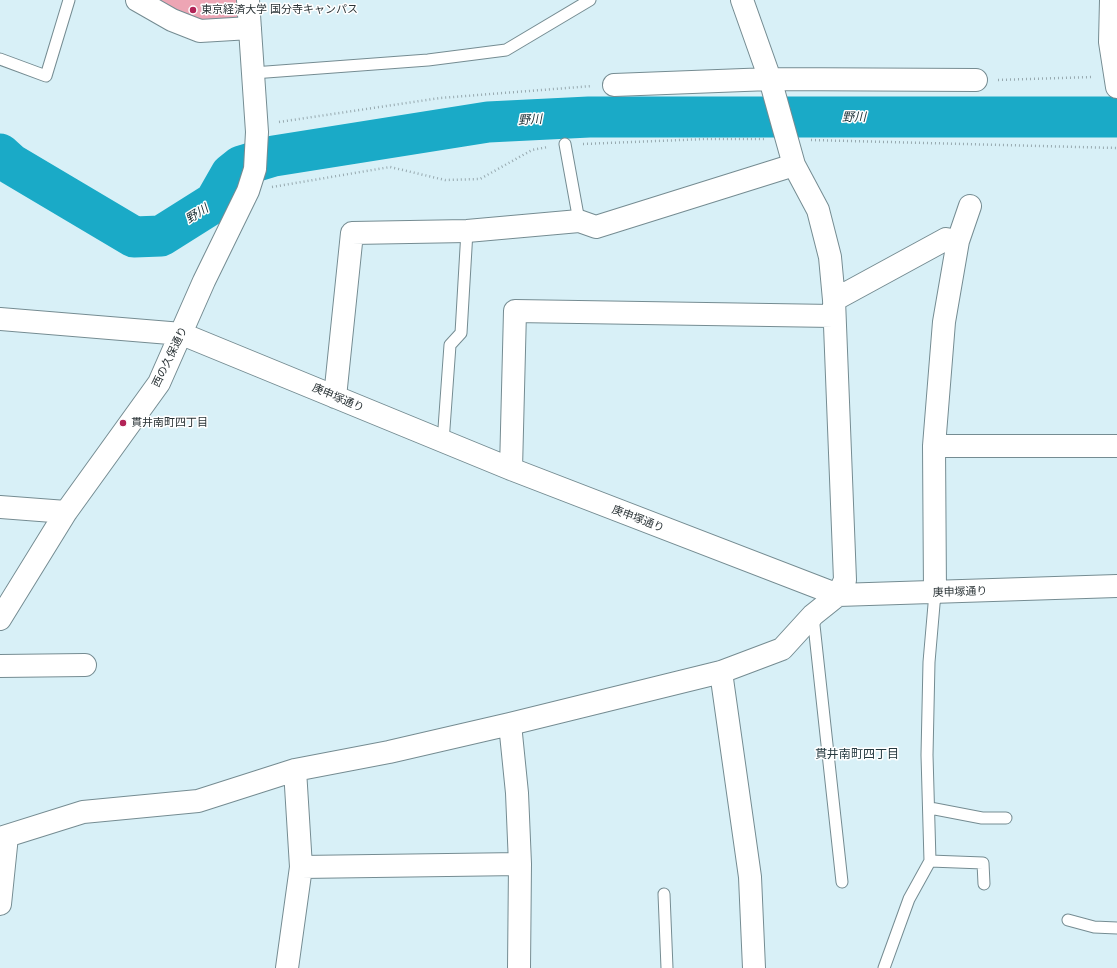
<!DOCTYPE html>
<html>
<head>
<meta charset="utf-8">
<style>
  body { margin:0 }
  canvas { display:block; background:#d8f0f7 }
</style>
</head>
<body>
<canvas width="1117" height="968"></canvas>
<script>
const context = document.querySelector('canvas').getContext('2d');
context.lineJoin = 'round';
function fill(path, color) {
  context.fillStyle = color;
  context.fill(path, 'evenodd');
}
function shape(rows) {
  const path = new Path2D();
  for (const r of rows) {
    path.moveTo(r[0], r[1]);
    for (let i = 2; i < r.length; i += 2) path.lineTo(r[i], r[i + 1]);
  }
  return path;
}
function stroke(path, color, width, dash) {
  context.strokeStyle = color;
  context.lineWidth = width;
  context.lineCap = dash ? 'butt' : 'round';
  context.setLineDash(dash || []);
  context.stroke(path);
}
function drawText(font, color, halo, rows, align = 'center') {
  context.font = font + ' Quicksand,"Noto Sans JP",sans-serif';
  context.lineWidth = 3;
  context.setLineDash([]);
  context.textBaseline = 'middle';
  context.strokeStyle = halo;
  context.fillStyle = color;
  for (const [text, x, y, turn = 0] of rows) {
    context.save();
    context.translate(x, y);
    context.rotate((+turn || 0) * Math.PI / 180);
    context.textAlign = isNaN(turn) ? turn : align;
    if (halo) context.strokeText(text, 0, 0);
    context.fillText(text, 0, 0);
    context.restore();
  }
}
const green = shape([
  [147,0,242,0,243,24,199,28]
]);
const river = shape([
  [0,154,11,164,134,237,161,236,215,202,231,174,241,166,274,156,488,122,589,117,1117,117]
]);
const path = shape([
  [998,80,1093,77],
  [279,122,440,98,592,86],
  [811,140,1117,148],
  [583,144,706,139,764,139],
  [272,187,390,167,445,180,480,179,532,150,548,147]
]);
const lane = shape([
  [0,59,46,76,69,0],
  [253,73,428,60,506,50,590,0],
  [565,144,579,221],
  [443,442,450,345,461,333,467,231],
  [813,616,842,882],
  [930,808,982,818,1006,818],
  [930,861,983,863,984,884],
  [664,894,667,968],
  [1068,920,1094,927,1117,928],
  [884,968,909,899,930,861,927,755,929,662,935,593]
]);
const street = shape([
  [137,0,172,20,200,31,250,28],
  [1111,0,1110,42,1117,87],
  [614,85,770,79,976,80],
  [834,300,946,239,958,241],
  [0,319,182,334,511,469,838,595,1117,586],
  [335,397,352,233,467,231,579,221,596,227,794,165],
  [934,446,1117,446],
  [511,469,515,311,833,316],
  [0,507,66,512],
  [935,593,934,446,944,322,958,241,970,206],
  [0,619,66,512,159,383,204,281,248,191,255,169,257,132,248,0],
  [0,666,85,665],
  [721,672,750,877,754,968],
  [510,724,517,793,520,864,519,968],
  [0,838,83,812,198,801,295,770,389,752,510,724,721,672,782,649,813,615,838,595,845,580,834,300,830,257,818,210,794,165,770,79,742,0],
  [301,867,520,864],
  [0,904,7,836],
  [287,968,301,867,295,770]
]);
const markers = [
  [193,10,4,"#b22357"],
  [123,423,4,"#b22357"]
];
const poiNames = [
  ["東京経済大学 国分寺キャンパス",201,10],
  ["貫井南町四丁目",131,423]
];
const streetNames = [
  ["西の久保通り",170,357,-64],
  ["庚申塚通り",338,398,23],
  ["庚申塚通り",638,519,21],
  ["庚申塚通り",960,592,-2]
];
const waterNames = [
  ["野川",854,117],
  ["野川",530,120,-3],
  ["野川",197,214,-32]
];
const neighbourhoodNames = [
  ["貫井南町四丁目",857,754]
];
fill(green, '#eda5b4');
stroke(river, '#1aaac7', 41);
stroke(lane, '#758c92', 13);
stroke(street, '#758c92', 24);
stroke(path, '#97a9af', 2.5, [1, 3]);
stroke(lane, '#fff', 11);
stroke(street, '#fff', 22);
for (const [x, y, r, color] of markers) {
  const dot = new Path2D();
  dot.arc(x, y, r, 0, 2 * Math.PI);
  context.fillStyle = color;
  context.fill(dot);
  stroke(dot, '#fff', 1.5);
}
drawText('11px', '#2a3336', '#fff', poiNames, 'left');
drawText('11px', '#2a3336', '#fff', streetNames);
drawText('italic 12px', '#182d33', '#fff', waterNames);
drawText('12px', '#25393f', '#fff', neighbourhoodNames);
</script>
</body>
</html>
